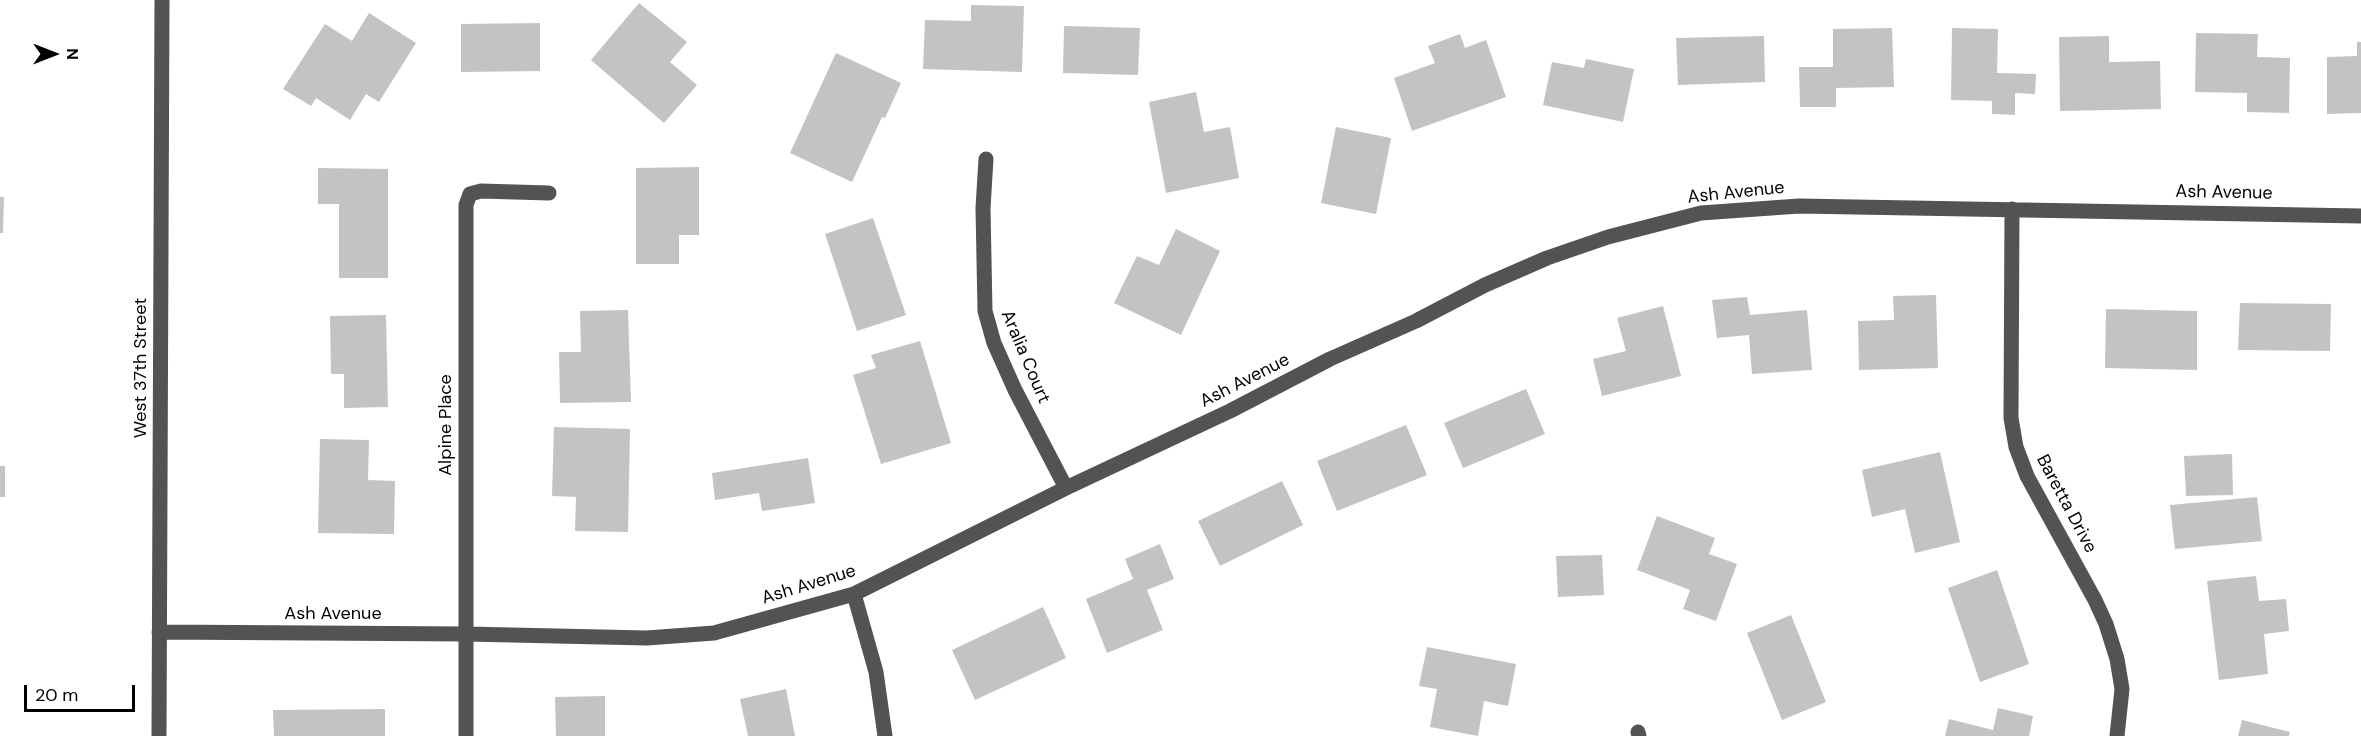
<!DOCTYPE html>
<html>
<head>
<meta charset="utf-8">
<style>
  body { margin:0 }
  #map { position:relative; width:2361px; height:736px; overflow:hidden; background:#fff; font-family:"DM Sans",sans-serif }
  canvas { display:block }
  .north { position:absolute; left:24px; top:24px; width:60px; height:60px; -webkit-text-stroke:4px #fff; paint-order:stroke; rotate:90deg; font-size:16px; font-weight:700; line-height:24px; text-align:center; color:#000 }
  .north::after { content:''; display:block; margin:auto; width:21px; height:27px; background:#000; clip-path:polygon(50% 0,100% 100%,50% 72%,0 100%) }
  .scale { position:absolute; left:24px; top:685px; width:111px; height:27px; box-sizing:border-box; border:3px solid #000; border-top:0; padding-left:8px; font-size:18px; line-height:21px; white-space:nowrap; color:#000; -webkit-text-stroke:4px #fff; paint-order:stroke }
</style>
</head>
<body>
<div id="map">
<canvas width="2361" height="736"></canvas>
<div class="north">N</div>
<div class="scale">20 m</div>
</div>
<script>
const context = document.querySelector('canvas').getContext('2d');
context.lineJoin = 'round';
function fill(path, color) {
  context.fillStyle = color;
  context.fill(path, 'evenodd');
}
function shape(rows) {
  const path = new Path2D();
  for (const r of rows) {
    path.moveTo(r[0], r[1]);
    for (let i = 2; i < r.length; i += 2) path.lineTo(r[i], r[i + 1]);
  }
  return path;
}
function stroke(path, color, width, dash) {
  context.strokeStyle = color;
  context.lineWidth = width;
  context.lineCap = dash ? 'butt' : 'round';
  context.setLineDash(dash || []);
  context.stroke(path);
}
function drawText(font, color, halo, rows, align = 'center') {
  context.font = font + ' "DM Sans",sans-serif';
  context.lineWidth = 6;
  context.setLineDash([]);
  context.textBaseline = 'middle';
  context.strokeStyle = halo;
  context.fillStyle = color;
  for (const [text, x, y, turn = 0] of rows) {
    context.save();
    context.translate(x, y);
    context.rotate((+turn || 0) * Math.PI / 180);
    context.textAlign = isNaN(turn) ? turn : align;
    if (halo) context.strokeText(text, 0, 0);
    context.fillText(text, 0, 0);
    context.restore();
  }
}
const building = shape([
  [639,3,687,42,670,62,697,85,664,123,591,60],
  [971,5,1024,6,1022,72,923,69,925,20,971,21],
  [369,13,416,43,379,102,366,94,350,120,316,98,311,106,283,89,325,24,352,41],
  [540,23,540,71,461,72,461,24],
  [1064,26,1140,28,1138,75,1063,73],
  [1892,28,1894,87,1836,88,1836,107,1800,107,1799,67,1833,67,1833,29],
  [1952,28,1998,29,1997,73,2036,74,2035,94,2015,93,2015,115,1992,114,1992,101,1951,100],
  [2196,33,2258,34,2257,57,2290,58,2289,113,2247,112,2247,93,2195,92],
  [1460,34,1465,48,1486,40,1506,97,1412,131,1394,78,1435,63,1428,46],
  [1764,36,1765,82,1678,85,1676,38],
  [2109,36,2109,62,2160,61,2161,109,2060,111,2059,37],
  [2357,42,2361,42,2361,113,2327,114,2327,57,2357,56],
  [836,53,901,83,885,118,882,117,852,182,790,153],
  [1586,59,1634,69,1623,122,1543,105,1552,62,1584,68],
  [1196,92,1204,132,1230,127,1239,178,1166,193,1149,102],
  [1336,127,1391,138,1376,214,1321,203],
  [699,167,699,235,679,235,679,264,636,264,636,168],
  [318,168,388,169,388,278,339,278,339,204,318,204],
  [0,197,4,197,3,233,0,233],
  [873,218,906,315,857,331,825,234],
  [1176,229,1220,251,1181,335,1114,303,1137,256,1159,265],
  [1936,295,1938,368,1859,370,1858,321,1894,320,1893,296],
  [1747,297,1750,315,1807,310,1812,370,1752,374,1749,335,1717,338,1712,300],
  [2240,303,2331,304,2330,351,2238,350],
  [1663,306,1681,376,1602,396,1593,359,1626,351,1617,318],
  [2106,309,2197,311,2197,370,2105,368],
  [628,310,631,402,560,403,559,352,581,352,580,311],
  [386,315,388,407,344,408,344,374,331,374,330,316],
  [920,341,951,443,881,464,853,375,876,368,871,355],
  [1526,389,1545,434,1463,468,1444,423],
  [1406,425,1427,475,1337,511,1317,461],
  [554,427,630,429,628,532,575,531,576,497,552,496],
  [320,439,369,440,368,480,395,481,394,534,318,533],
  [1940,452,1960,542,1915,553,1905,509,1872,517,1862,470],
  [2232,454,2233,495,2186,496,2184,456],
  [808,458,815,503,762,511,759,493,715,500,712,473],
  [0,466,5,466,5,497,0,497],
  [1282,481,1303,525,1220,566,1198,521],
  [2257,497,2262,541,2175,549,2170,505],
  [1657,516,1715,538,1709,554,1737,564,1716,621,1683,609,1690,590,1637,570],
  [1160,544,1174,579,1147,590,1163,630,1107,653,1086,599,1133,579,1125,559],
  [1602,555,1604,595,1558,597,1556,556],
  [1997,570,2029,664,1980,682,1948,588],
  [2256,576,2259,601,2286,599,2289,631,2264,634,2268,674,2219,680,2207,581],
  [1043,607,1066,658,975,700,952,650],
  [1791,615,1826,702,1782,720,1747,633],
  [1427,647,1516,664,1508,706,1484,701,1478,736,1430,727,1437,689,1419,686],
  [786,689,795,736,748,736,740,699],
  [605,696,605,736,556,736,555,697],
  [1998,708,2033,716,2029,736,1945,736,1949,719,1993,730],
  [385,709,385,736,274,736,273,710],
  [2242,720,2290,732,2289,736,2238,736]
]);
const minor = shape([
  [986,159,983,208,985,311,994,343,1015,390,1066,488],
  [2012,209,2011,418,2016,447,2027,476,2095,600,2106,624,2117,659,2122,689,2117,736],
  [854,594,876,672,885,736],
  [159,632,466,634,647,638,714,633,854,594,1066,488,1230,411,1330,359,1416,321,1485,285,1547,258,1608,237,1701,213,1799,206,2361,216],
  [1638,732,1639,736],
  [159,736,162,0],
  [466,736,466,205,470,194,481,191,549,193]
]);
const streetNames = [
  ["Ash Avenue",1736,193,-6],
  ["Ash Avenue",2224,193,1],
  ["Aralia Court",1025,357,67],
  ["West 37th Street",141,368,-90],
  ["Ash Avenue",1245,381,-27],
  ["Alpine Place",446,425,-90],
  ["Baretta Drive",2066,504,62],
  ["Ash Avenue",809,585,-17],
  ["Ash Avenue",333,614]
];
fill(building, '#c3c3c3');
stroke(minor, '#535353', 15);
drawText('18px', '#000', '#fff', streetNames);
</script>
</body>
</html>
